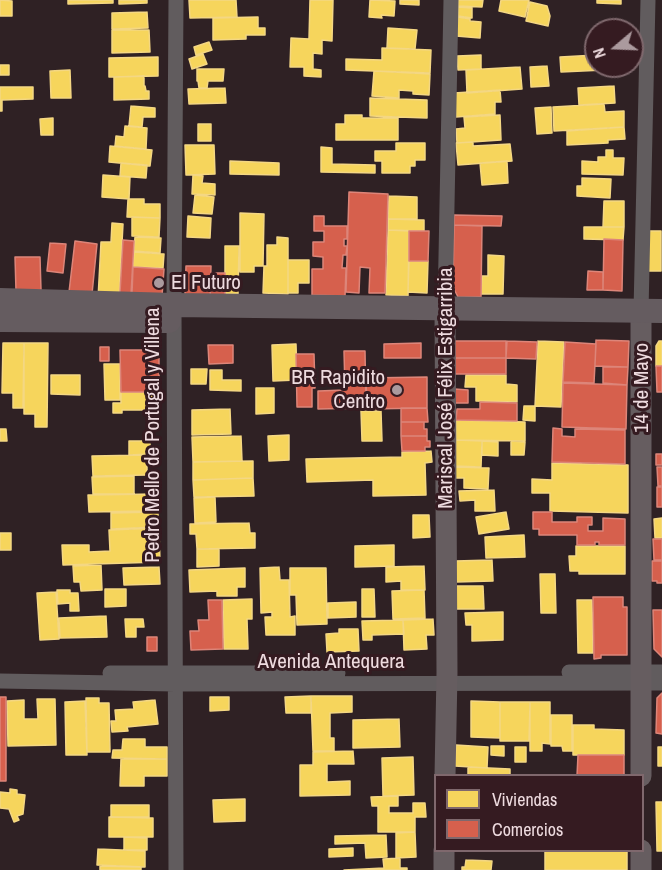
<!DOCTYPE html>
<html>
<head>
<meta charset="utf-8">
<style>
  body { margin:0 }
  #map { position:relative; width:662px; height:870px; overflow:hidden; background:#2f2124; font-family:"Archivo Narrow",sans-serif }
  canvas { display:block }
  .legend { position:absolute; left:434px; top:774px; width:210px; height:78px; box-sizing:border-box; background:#351b21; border:2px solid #7f686d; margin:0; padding:8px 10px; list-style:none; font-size:18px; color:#eedbdf }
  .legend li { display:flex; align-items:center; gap:12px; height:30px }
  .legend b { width:30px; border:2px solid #7f686d }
  .north { position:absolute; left:584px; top:18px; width:60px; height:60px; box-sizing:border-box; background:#351b21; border:2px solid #7f686d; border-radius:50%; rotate:251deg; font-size:16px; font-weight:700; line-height:24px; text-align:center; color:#eedbdf }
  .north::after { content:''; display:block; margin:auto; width:21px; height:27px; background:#ab9a9e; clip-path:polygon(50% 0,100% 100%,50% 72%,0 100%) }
</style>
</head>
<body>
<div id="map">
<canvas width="662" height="870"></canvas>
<ul class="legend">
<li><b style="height:16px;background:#f6d55c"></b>Viviendas</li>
<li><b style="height:16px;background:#d6604d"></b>Comercios</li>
</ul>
<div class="north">N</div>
</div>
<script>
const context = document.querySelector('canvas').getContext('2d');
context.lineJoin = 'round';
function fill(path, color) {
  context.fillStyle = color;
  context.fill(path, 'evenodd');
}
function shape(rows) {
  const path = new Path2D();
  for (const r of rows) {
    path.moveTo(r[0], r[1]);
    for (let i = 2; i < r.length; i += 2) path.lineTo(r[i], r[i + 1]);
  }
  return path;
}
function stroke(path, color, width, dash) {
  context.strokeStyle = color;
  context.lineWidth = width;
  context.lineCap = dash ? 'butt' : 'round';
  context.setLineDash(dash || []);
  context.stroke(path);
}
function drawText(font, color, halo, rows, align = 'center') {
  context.font = font + ' "Archivo Narrow",sans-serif';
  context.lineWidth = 6;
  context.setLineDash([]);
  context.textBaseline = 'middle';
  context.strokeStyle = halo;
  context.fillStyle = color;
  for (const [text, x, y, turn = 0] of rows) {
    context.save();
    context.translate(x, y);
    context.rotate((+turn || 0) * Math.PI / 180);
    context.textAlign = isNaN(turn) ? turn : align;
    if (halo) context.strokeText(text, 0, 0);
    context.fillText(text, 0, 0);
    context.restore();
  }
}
const homes = shape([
  [0,0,12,1,12,16,0,16,0,0],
  [68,0,113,0,113,3,68,4,68,0],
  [119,0,147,0,147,3,119,4,119,0],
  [189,0,236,0,237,17,190,18,189,0],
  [310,0,333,0,332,41,322,40,322,54,313,53,313,69,321,70,321,77,304,76,304,67,290,67,291,38,309,39,310,0],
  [370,0,395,1,394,16,381,15,382,18,369,17,370,0],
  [400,0,419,0,419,5,400,4,400,0],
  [458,0,483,0,482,7,458,6,458,0],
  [501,0,529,0,525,17,499,11,501,0],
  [597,0,621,0,621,4,597,3,597,0],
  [530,2,547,6,550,16,548,26,526,21,530,2],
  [458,7,472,8,472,18,458,16,458,7],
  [147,12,148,28,112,29,112,13,147,12],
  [258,17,258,28,265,28,265,35,246,35,246,39,213,40,213,18,258,17],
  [458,17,470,19,470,21,481,22,480,38,456,36,458,17],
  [388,28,417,30,415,49,387,48,388,28],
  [112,30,149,30,150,52,112,53,112,30],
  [209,42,212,50,196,55,194,47,209,42],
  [382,48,431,50,430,73,346,70,346,59,382,60,382,48],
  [203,54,207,64,192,69,189,59,203,54],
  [481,55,481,69,458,70,457,56,481,55],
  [596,55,596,66,626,66,626,69,561,72,560,57,596,55],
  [158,57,158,76,109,77,109,58,158,57],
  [0,65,9,65,9,75,0,75,0,65],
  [547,66,549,86,531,87,530,67,547,66],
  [520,67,522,89,467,93,466,70,520,67],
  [197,69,224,69,223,81,208,81,207,88,199,88,198,81,197,81,197,69],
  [70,70,71,98,51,98,50,71,70,70],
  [374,71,430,74,429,95,413,94,413,91,399,90,399,98,372,96,374,71],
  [144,76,144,86,145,86,146,91,149,91,149,99,114,100,114,77,144,76],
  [614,86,615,103,579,105,578,88,614,86],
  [0,87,33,87,33,99,2,100,2,111,0,111,0,87],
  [225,88,226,103,189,104,188,89,225,88],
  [500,90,501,102,495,102,495,114,456,117,454,93,500,90],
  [370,98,427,100,427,118,370,116,370,98],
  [604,104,605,112,624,111,624,127,554,131,553,107,604,104],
  [131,106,155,108,155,117,143,117,142,127,129,126,131,106],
  [551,107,552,133,537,134,535,108,551,107],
  [345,115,362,115,362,118,398,118,398,140,336,140,336,124,345,124,345,115],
  [500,115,501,140,457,143,456,129,465,128,464,117,500,115],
  [53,118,53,135,41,135,40,119,53,118],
  [198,124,211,124,211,141,198,141,198,124],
  [125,126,147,128,146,149,115,146,116,136,124,137,125,126],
  [624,127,625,139,608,140,608,143,567,145,567,131,624,127],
  [473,142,473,146,510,144,512,161,458,165,456,143,473,142],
  [396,143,425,143,425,160,415,160,415,166,410,166,410,173,382,173,382,161,375,161,375,151,396,151,396,143],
  [185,145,214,145,215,174,186,175,185,145],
  [110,146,152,150,150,166,109,162,110,146],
  [321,147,332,148,332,164,375,165,375,173,321,172,321,147],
  [606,150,613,150,613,158,624,158,623,175,582,174,582,161,598,162,598,157,606,157,606,150],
  [230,161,279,163,279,175,230,174,230,161],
  [507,161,508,183,482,185,480,163,507,161],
  [121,163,147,165,146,178,120,176,121,163],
  [103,175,130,177,129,199,102,197,103,175],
  [193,175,203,176,202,183,215,184,215,195,192,194,193,175],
  [582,178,611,179,610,198,577,196,577,186,582,186,582,178],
  [195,195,214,197,212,214,193,213,195,195],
  [389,196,417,197,417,219,388,219,389,196],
  [128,199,144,199,144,204,160,204,160,218,127,217,128,199],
  [604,201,624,201,624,227,603,227,604,201],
  [240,213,264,214,263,266,254,266,254,272,240,272,240,213],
  [188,216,211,218,210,238,187,237,188,216],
  [132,217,160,218,159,237,132,236,132,217],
  [388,219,424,220,424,231,388,230,388,219],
  [112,223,123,224,119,300,98,299,101,242,111,242,112,223],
  [584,227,624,227,623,240,584,239,584,227],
  [388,230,409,231,408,296,386,295,388,230],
  [648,231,661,231,661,271,647,271,648,231],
  [135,237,161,238,160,253,134,251,135,237],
  [277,237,288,238,288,294,263,293,264,266,267,266,267,245,277,245,277,237],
  [225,246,239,246,238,294,225,294,225,246],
  [134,252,164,254,163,268,133,267,134,252],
  [488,255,504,256,503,294,481,294,482,276,488,276,488,255],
  [288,260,309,260,309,283,298,283,298,293,288,293,288,260],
  [409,261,428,261,427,293,408,292,409,261],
  [538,341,564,342,561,407,535,406,538,341],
  [659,341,662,341,662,366,656,366,656,346,659,341],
  [3,343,24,343,23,408,13,408,13,393,2,393,3,343],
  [24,343,48,343,47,427,35,427,35,414,24,414,24,343],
  [296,344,297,380,273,381,272,345,296,344],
  [104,364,120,364,120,400,105,400,104,364],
  [191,369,207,369,206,384,191,384,191,369],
  [210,370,222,370,222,380,241,380,241,391,210,390,210,370],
  [51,375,80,375,80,395,51,394,51,375],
  [466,375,506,375,506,384,517,385,517,402,476,401,476,387,465,387,466,375],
  [256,388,274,388,274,413,256,414,256,388],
  [121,392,155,392,155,410,122,410,122,413,113,413,113,403,121,403,121,392],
  [524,406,535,406,535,421,523,420,524,406],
  [230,409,231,434,192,435,192,410,230,409],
  [361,411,381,411,382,441,362,441,361,411],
  [456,420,525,422,525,441,456,440,456,420],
  [0,429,6,429,7,441,0,441,0,429],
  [289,435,289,460,269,461,268,436,289,435],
  [241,436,242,461,193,462,192,437,241,436],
  [456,440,482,441,481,467,455,466,456,440],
  [129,441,150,441,150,454,129,455,129,441],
  [482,441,498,442,498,456,482,455,482,441],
  [511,441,525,442,524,455,511,455,511,441],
  [431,451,432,462,425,463,426,495,373,496,373,480,307,482,306,459,402,457,402,452,431,451],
  [147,455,147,475,93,476,92,456,147,455],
  [253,461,253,478,193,480,193,462,253,461],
  [552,463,628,465,628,513,550,511,550,493,532,493,532,479,552,480,552,463],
  [455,467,489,468,488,489,464,488,464,478,455,478,455,467],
  [134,476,134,494,93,494,92,477,134,476],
  [253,478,254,496,194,497,193,480,253,478],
  [494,490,495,511,475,511,475,500,460,501,459,491,494,490],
  [157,494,157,506,148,506,148,511,89,512,88,495,157,494],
  [215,497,216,522,195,523,194,498,215,497],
  [158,512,158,527,111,529,111,513,158,512],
  [506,512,509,529,479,534,476,517,506,512],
  [413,515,429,515,430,537,413,538,413,515],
  [662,518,662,538,655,538,654,519,662,518],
  [249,523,250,533,255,533,255,548,197,549,196,534,190,534,190,524,249,523],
  [159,528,160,562,63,565,62,545,89,545,89,552,110,551,109,530,159,528],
  [0,533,11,533,11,550,0,550,0,533],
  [524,535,525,557,486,558,485,537,524,535],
  [394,545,394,566,355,567,355,546,394,545],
  [576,546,625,546,625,574,579,574,579,571,570,571,569,556,576,556,576,546],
  [197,549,219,549,219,566,197,567,197,549],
  [492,560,493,581,456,582,455,561,492,560],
  [101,565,102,590,81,591,80,582,74,582,73,566,101,565],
  [424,566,425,590,401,590,401,581,386,582,386,567,424,566],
  [159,567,160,584,124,585,123,568,159,567],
  [279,567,280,580,289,580,290,617,295,616,295,635,266,635,265,617,272,617,272,612,261,613,260,568,279,567],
  [245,568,245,587,237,587,237,596,217,596,217,591,190,592,189,570,245,568],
  [290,568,326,568,327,624,297,625,296,595,290,595,290,568],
  [540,574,555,574,556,613,541,613,540,574],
  [455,586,483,586,484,609,455,609,455,586],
  [105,589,126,589,126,606,105,607,105,589],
  [362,589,374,589,375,617,362,617,362,589],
  [57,590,70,590,70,593,78,593,79,611,70,611,70,603,58,604,57,590],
  [424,590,425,618,393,619,392,591,424,590],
  [56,592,59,639,40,640,37,593,56,592],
  [252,599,252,619,247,619,248,649,224,649,223,600,252,599],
  [577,600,592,600,593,653,578,653,577,600],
  [356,602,356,617,328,618,328,603,356,602],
  [503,612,503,640,472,641,472,625,466,625,465,613,503,612],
  [106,616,107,637,60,638,59,618,106,616],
  [125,619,143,619,144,627,136,627,136,637,126,637,125,619],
  [433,619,434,635,426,635,427,649,404,650,403,620,433,619],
  [403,620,404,634,372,635,372,640,363,640,362,621,403,620],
  [339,629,358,629,359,651,327,652,326,634,339,633,339,629],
  [311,696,352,696,352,712,330,713,330,738,334,738,334,751,313,751,311,696],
  [311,696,311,713,286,713,285,697,311,696],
  [210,697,229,697,229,710,210,711,210,697],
  [86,698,99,698,99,703,109,703,110,752,87,752,86,698],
  [37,699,55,699,56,745,8,746,7,701,24,700,24,719,38,719,37,699],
  [155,700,158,724,127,727,128,731,112,732,111,721,116,721,115,710,134,709,133,702,155,700],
  [85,701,87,755,66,755,65,702,85,701],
  [471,701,500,702,500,738,471,737,471,701],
  [500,702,530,702,529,741,500,741,500,702],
  [530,702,550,702,550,744,542,743,542,751,530,751,530,702],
  [551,715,572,715,572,751,563,751,562,746,551,746,551,715],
  [399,719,400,747,353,748,353,720,399,719],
  [573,725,594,725,594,729,624,730,624,755,573,755,573,725],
  [123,739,145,739,145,747,167,747,167,759,112,758,113,750,122,750,123,739],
  [456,745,488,747,487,768,455,766,456,745],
  [491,746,504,746,504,756,491,755,491,746],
  [515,747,526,747,526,762,515,762,515,747],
  [658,747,662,747,662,766,658,766,658,747],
  [353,751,354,764,327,764,327,782,350,781,350,795,300,796,300,765,313,765,313,752,353,751],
  [413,757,414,795,383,796,382,758,413,757],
  [121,759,167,759,167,776,144,776,144,786,120,786,121,759],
  [468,767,510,769,510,776,468,776,468,767],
  [10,789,17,790,17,794,25,795,23,814,17,816,19,820,14,822,9,809,0,808,0,792,10,793,10,789],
  [398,796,398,806,389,806,389,813,413,813,413,803,425,803,426,817,415,817,415,832,378,832,378,806,372,806,371,797,398,796],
  [245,799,245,821,214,822,213,800,245,799],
  [656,802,662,802,662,851,657,851,656,802],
  [111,805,149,805,149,817,111,817,111,805],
  [109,817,153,818,153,837,109,837,109,817],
  [415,832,416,857,396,858,396,833,415,832],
  [386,835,387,857,366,858,365,843,335,844,335,836,386,835],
  [124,837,147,838,147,850,124,850,124,837],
  [353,848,353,856,329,857,329,849,353,848],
  [98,849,145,851,145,867,97,865,98,849],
  [545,850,627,850,627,870,545,870,545,850],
  [400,858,400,868,407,868,407,870,344,870,384,868,383,859,400,858],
  [466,860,492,861,491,870,462,870,462,867,465,867,466,860],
  [100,866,141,867,141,870,100,870,100,866]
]);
const shops = shape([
  [349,192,388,194,385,293,369,293,370,268,360,267,359,293,346,292,349,192],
  [454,215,502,216,501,226,454,225,454,215],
  [314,216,324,216,324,226,347,226,347,239,344,239,344,246,347,246,346,255,343,255,342,268,346,268,345,296,312,295,312,269,323,269,323,257,313,256,313,242,324,242,324,231,314,231,314,216],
  [454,225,482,226,481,297,458,297,453,287,454,225],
  [409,231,429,231,428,261,409,261,409,231],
  [604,239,623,240,622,291,603,290,604,239],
  [123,240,134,241,131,294,120,293,123,240],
  [75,241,97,244,92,294,69,292,75,241],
  [50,243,66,244,63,273,47,271,50,243],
  [15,257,40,257,41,290,16,291,15,257],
  [186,266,211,266,210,301,185,295,186,266],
  [133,267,164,269,162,296,132,294,133,267],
  [588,271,603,272,603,290,587,290,588,271],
  [211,273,225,273,225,301,210,301,211,273],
  [596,340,629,341,628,367,595,366,596,340],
  [455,341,506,341,506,358,455,358,455,341],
  [507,341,537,342,536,359,506,358,507,341],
  [565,342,596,344,594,383,563,382,565,342],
  [421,343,421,358,384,358,384,344,421,343],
  [208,345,233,345,233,363,209,364,208,345],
  [100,347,109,347,109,361,100,361,100,347],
  [120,350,159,350,159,392,121,392,120,350],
  [344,351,365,351,366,408,318,409,318,391,345,390,344,351],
  [296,354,314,354,315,388,312,388,312,407,297,407,296,354],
  [455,358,506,358,506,374,455,374,455,358],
  [656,366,662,366,662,392,657,392,656,366],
  [603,367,628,367,627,385,603,383,603,367],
  [427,377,427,408,367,409,366,378,427,377],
  [563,383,627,385,626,429,562,427,563,383],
  [455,389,468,390,468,403,455,403,455,389],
  [480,402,517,403,517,421,456,420,457,409,480,409,480,402],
  [401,408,427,408,428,422,401,422,401,408],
  [401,422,424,422,424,429,427,429,427,436,401,436,401,422],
  [553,428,562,429,562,436,575,437,575,429,625,430,625,464,552,462,553,428],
  [401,436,427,436,427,441,430,441,430,447,425,447,425,451,402,451,401,436],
  [656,454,662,454,662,465,656,465,656,454],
  [657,467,662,467,662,486,658,486,657,467],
  [657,487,662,487,662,507,657,507,657,487],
  [533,512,552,512,552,522,577,522,577,517,592,517,592,525,588,525,588,531,603,531,603,518,625,519,625,545,599,545,599,542,595,542,595,545,577,545,577,535,539,535,539,529,533,529,533,512],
  [653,539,662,539,662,560,654,560,653,539],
  [652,561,662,561,662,583,657,583,657,581,652,581,652,561],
  [593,597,623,597,623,607,627,607,627,655,601,655,601,658,594,659,593,597],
  [208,600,222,600,223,649,191,650,190,631,199,631,198,620,209,620,208,600],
  [653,610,662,610,662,657,654,649,653,610],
  [147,637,157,637,157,651,147,651,147,637],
  [662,693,662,734,656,733,657,698,662,693],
  [0,697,6,697,6,781,0,781,0,697],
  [578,755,624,755,624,776,577,776,578,755]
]);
const street = shape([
  [445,308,451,0],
  [641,311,648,0],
  [569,672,662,672],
  [110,673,338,673],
  [0,681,175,684,662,683],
  [176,870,174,305,176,0]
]);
const secondary = shape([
  [445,308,447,673,445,776],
  [641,776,641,311],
  [641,850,641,870],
  [444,870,444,850]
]);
const primary = shape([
  [0,300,174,305,662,311],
  [0,320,169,321]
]);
const markers = [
  [159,283,6,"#ab9a9e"],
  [397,390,6,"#ab9a9e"]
];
const poiNames = [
  ["El Futuro",171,283],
  ["BR Rapidito",385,378,"right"],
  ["Centro",385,402,"right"]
];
const streetNames = [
  ["Mariscal José Félix Estigarribia",446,388,-90],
  ["14 de Mayo",642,388,-90],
  ["Pedro Mello de Portugal y Villena",153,435,-90],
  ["Avenida Antequera",331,662]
];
fill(homes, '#f6d55c');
stroke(homes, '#f4d783', 1.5);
fill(shops, '#d6604d');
stroke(shops, '#dd8579', 1.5);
stroke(street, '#615c5e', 15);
stroke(secondary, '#665d60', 21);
stroke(primary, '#655c60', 24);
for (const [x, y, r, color] of markers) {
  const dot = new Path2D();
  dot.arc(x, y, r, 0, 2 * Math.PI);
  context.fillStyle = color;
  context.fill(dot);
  stroke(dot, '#351b21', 2);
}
drawText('21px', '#eedbdf', '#351b21', poiNames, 'left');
drawText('21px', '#eedbdf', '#351b21', streetNames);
</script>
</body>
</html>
